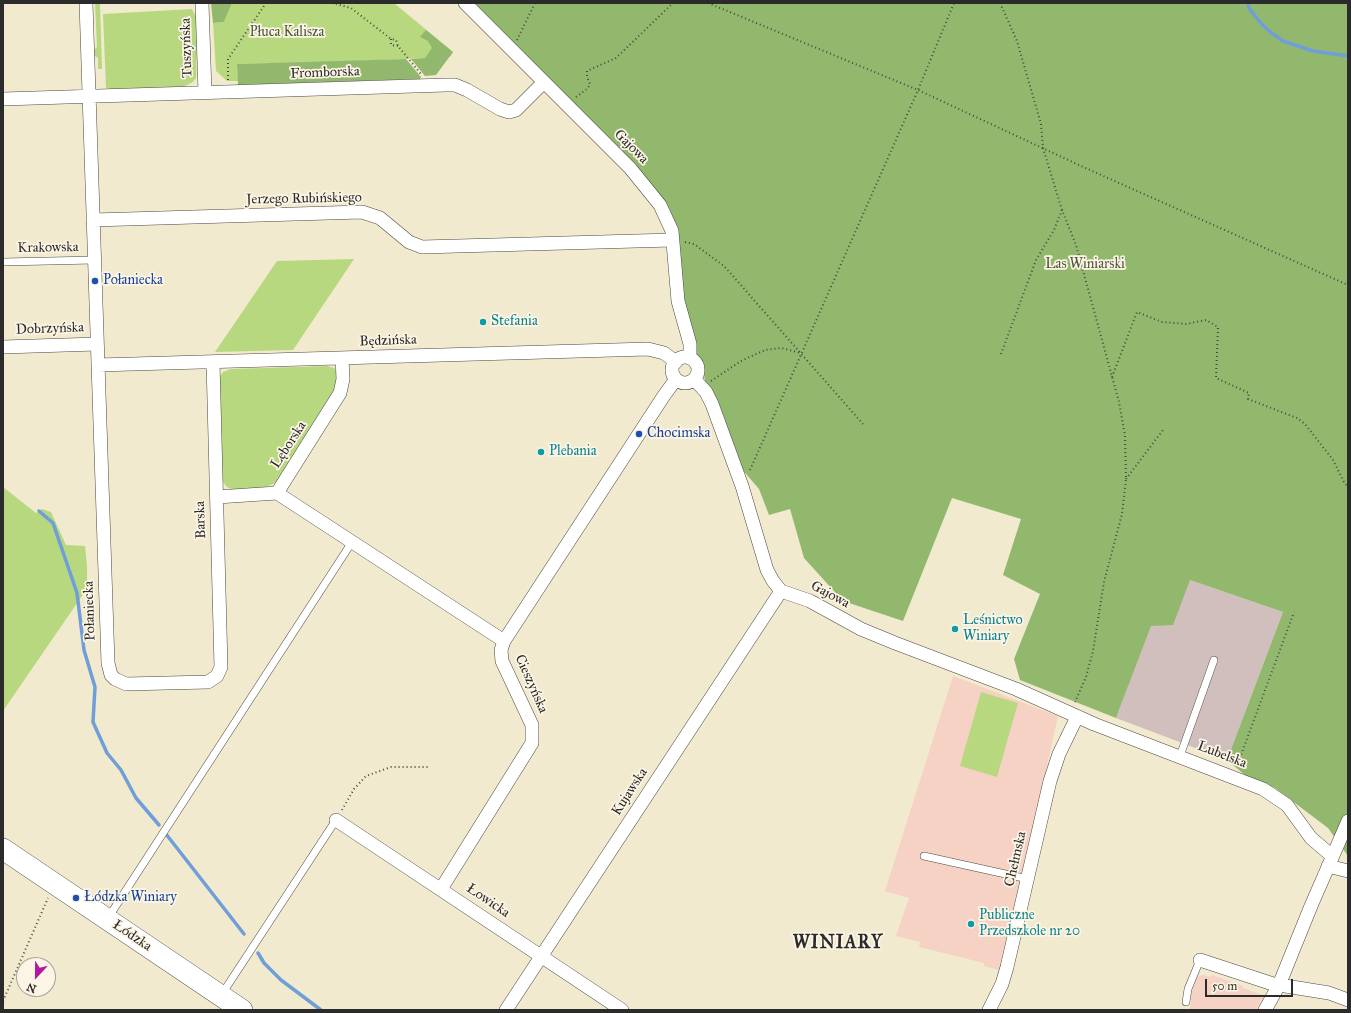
<!DOCTYPE html>
<html>
<head>
<meta charset="utf-8">
<style>
  body { margin:0 }
  #map { position:relative; width:1351px; height:1013px; overflow:hidden; background:#f1eace; font-family:"IM FELL Great Primer",serif }
  canvas { display:block }
  .frame { position:absolute; inset:0; border:4px solid #2b2b2b; pointer-events:none }
  .north { position:absolute; left:16px; top:957px; width:40px; height:40px; box-sizing:border-box; background:#fcf5e5; border:1px solid #a8a49b; border-radius:50%; rotate:202deg; font-size:11px; font-weight:700; line-height:16px; text-align:center; color:#2b2b2b }
  .north::after { content:''; display:block; margin:auto; width:14px; height:18px; background:#b5179e; clip-path:polygon(50% 0,100% 100%,50% 72%,0 100%) }
  .scale { position:absolute; left:1205px; top:979px; width:88px; height:18px; box-sizing:border-box; border:2px solid #2b2b2b; border-top:0; padding-left:5px; font-size:12px; line-height:14px; white-space:nowrap; color:#2b2b2b; -webkit-text-stroke:3px #fcf5e5; paint-order:stroke }
</style>
</head>
<body>
<div id="map">
<canvas width="1351" height="1013"></canvas>
<div class="frame"></div>
<div class="north">N</div>
<div class="scale">50 m</div>
</div>
<script>
const context = document.querySelector('canvas').getContext('2d');
context.lineJoin = 'round';
function fill(path, color) {
  context.fillStyle = color;
  context.fill(path, 'evenodd');
}
function shape(rows) {
  const path = new Path2D();
  for (const r of rows) {
    if (r.length === 3) {
      path.moveTo(r[0] + r[2], r[1]);
      path.arc(r[0], r[1], r[2], 0, 2 * Math.PI);
      continue;
    }
    path.moveTo(r[0], r[1]);
    for (let i = 2; i < r.length; i += 2) path.lineTo(r[i], r[i + 1]);
  }
  return path;
}
function stroke(path, color, width, dash) {
  context.strokeStyle = color;
  context.lineWidth = width;
  context.lineCap = dash ? 'butt' : 'round';
  context.setLineDash(dash || []);
  context.stroke(path);
}
function drawText(font, color, halo, rows, align = 'center') {
  context.font = font + ' "IM FELL Great Primer",serif';
  context.lineWidth = 3.5;
  context.setLineDash([]);
  context.textBaseline = 'middle';
  context.strokeStyle = halo;
  context.fillStyle = color;
  for (const [text, x, y, turn = 0] of rows) {
    context.save();
    context.translate(x, y);
    context.rotate((+turn || 0) * Math.PI / 180);
    context.textAlign = isNaN(turn) ? turn : align;
    if (halo) context.strokeText(text, 0, 0);
    context.fillText(text, 0, 0);
    context.restore();
  }
}
const built = shape([
  [953,676,1058,716,1020,887,999,970,984,966,984,963,919,947,920,942,896,936,909,898,885,891],
  [1203,975,1211,977,1212,975,1243,986,1243,988,1264,996,1256,1010,1190,1010,1191,994,1196,980,1199,976]
]);
const industrial = shape([
  [1170,573,1283,612,1227,760,1116,718]
]);
const green = shape([
  [95,3,100,3,102,69,98,69,98,58,93,55,93,51,97,47],
  [232,3,394,3,453,52,450,57,334,62,237,64,238,81,227,81,216,71,213,23,224,22],
  [192,9,196,17,197,41,196,78,193,82,183,87,113,90,106,88,103,14],
  [354,259,293,350,215,352,277,261],
  [327,366,334,368,337,372,335,388,332,396,279,478,275,483,264,488,233,490,227,487,222,481,219,378,223,372,231,369],
  [3,487,36,513,42,509,51,512,66,545,85,546,87,566,87,586,84,593,3,711],
  [981,692,1018,703,997,777,960,766]
]);
const forest = shape([
  [211,3,232,3,224,22,213,23],
  [472,3,1348,3,1348,856,1328,828,1275,788,1246,776,1227,760,1283,612,1190,580,1173,625,1151,626,1116,718,1020,680,1014,659,1040,594,1003,575,1021,519,952,498,903,621,843,601,804,558,790,509,769,515,759,489,741,468,715,397,705,381,702,362,695,352,685,305,678,234,669,208,657,191],
  [426,30,453,52,436,75,425,76,411,59,425,58,432,48,428,41,420,37],
  [406,59,421,77,420,79,238,85,237,64]
]);
const stream = shape([
  [1248,3,1249,8,1259,21,1270,32,1283,41,1313,51,1348,56],
  [39,511,53,523,77,593,84,650,95,687,93,722,107,753,121,770,136,798,159,825],
  [166,834,244,934],
  [258,953,264,963,281,980,321,1010]
]);
const path = shape([
  [332,3,351,8,391,39,396,40,398,46,421,74],
  [708,3,918,90,954,3],
  [1000,3,1017,41,1041,124,1043,148,1062,210,1076,245,1119,402,1125,436,1126,479,1122,514,1104,582,1093,651,1086,677,1075,702],
  [391,39,391,45,398,46],
  [517,40,535,3],
  [228,80,228,59,266,3],
  [576,97,588,88,590,84,587,77,587,71,616,58,673,3],
  [685,242,694,244,724,266,863,424],
  [1001,354,1036,260,1054,230,1062,210],
  [1112,377,1137,312,1162,322,1186,324,1206,320,1218,327,1216,378,1249,393,1248,399,1297,418,1305,424,1333,460,1345,484,1348,486],
  [711,381,741,361,765,350,781,348,801,353],
  [750,470,918,90,1081,166,1348,285],
  [1126,479,1163,430],
  [1237,766,1294,612],
  [342,810,354,789,366,776,391,767,430,767],
  [3,1001,48,898]
]);
const service = shape([
  [3,262,94,260],
  [1180,756,1214,660],
  [924,856,1028,879],
  [108,918,352,542],
  [222,994,336,820],
  [1186,1002,1188,989,1200,960]
]);
const minor = shape([
  [86,3,108,663,111,675,115,679,126,684,208,682,217,676,221,667,213,362],
  [202,3,205,93],
  [465,3,630,168,660,205,672,231,678,301,690,344,690,358],
  [3,99,446,85,455,85,467,90,500,109,509,112,516,110,543,83],
  [93,220,362,212,380,218,409,242,422,247,672,240],
  [3,347,97,344],
  [685,370,13],
  [98,365,648,349,664,353,676,362],
  [695,380,706,392,712,404,742,486,767,570,773,581,781,591,810,601,861,629,895,643,1016,689,1094,724,1263,789,1287,805,1311,838,1332,856],
  [277,493,504,641],
  [277,493,340,393,343,379,342,358],
  [217,497,277,493],
  [336,820,622,1010],
  [1328,866,1348,871],
  [441,889,532,743,532,725,502,661,501,650,504,641,663,397,676,379],
  [1200,960,1273,984,1329,993,1348,1000],
  [506,1010,781,591],
  [989,1010,1002,984,1007,967,1050,781,1059,754,1077,717],
  [1265,1010,1279,985,1311,906,1348,821]
]);
const primary = shape([
  [3,849,242,1010]
]);
const markers = [
  [95,281,4,"#1a4fb4"],
  [483,322,4,"#0f9aa8"],
  [639,434,4,"#1a4fb4"],
  [541,452,4,"#0f9aa8"],
  [955,629,4,"#0f9aa8"],
  [76,898,4,"#1a4fb4"],
  [971,924,4,"#0f9aa8"]
];
const parkNames = [
  ["Płuca Kalisza",287,33],
  ["Las Winiarski",1085,265]
];
const streetNames = [
  ["Tuszyńska",187,48,-92],
  ["Fromborska",325,73,-2],
  ["Gajowa",631,147,45],
  ["Jerzego Rubińskiego",304,199,-1],
  ["Krakowska",48,248,-1],
  ["Dobrzyńska",50,329,-2],
  ["Będzińska",388,341,-2],
  ["Lęborska",289,445,-57],
  ["Barska",201,520,-92],
  ["Gajowa",830,595,28],
  ["Połaniecka",90,611,-92],
  ["Cieszyńska",531,684,66],
  ["Lubelska",1222,755,21],
  ["Kujawska",630,792,-57],
  ["Chełmska",1016,859,-77],
  ["Łowicka",488,901,34],
  ["Łódzka",132,936,34]
];
const transitNames = [
  ["Połaniecka",103,281],
  ["Chocimska",647,434],
  ["Łódzka Winiary",84,898]
];
const cultureNames = [
  ["Stefania",491,322],
  ["Plebania",549,452],
  ["Leśnictwo",963,621],
  ["Winiary",963,637],
  ["Publiczne",979,916],
  ["Przedszkole nr 20",979,932]
];
const districtNames = [
  ["WINIARY",838,944]
];
fill(built, '#f5d2c3');
fill(industrial, '#d1bfbd');
fill(green, '#b8d87f');
fill(forest, '#92b86e');
stroke(stream, '#6f9ed8', 3.5);
stroke(service, '#494843', 8);
stroke(minor, '#494843', 14);
stroke(primary, '#494843', 22);
stroke(path, '#494843', 2, [1, 3]);
stroke(service, '#fff', 7);
stroke(minor, '#fff', 13);
stroke(primary, '#fff', 21);
for (const [x, y, r, color] of markers) {
  const dot = new Path2D();
  dot.arc(x, y, r, 0, 2 * Math.PI);
  context.fillStyle = color;
  context.fill(dot);
  stroke(dot, '#fcf5e5', 1.5);
}
drawText('14px', '#4e5640', '#fcf5e5', parkNames);
drawText('14px', '#2b2b2b', '#fcf5e5', streetNames);
drawText('14px', '#164399', '#fcf5e5', transitNames, 'left');
drawText('14px', '#0d838f', '#fcf5e5', cultureNames, 'left');
context.letterSpacing = '1px';
drawText('bold 18px', '#2b2b2b', '#fcf5e5', districtNames);
context.letterSpacing = '0px';
</script>
</body>
</html>
